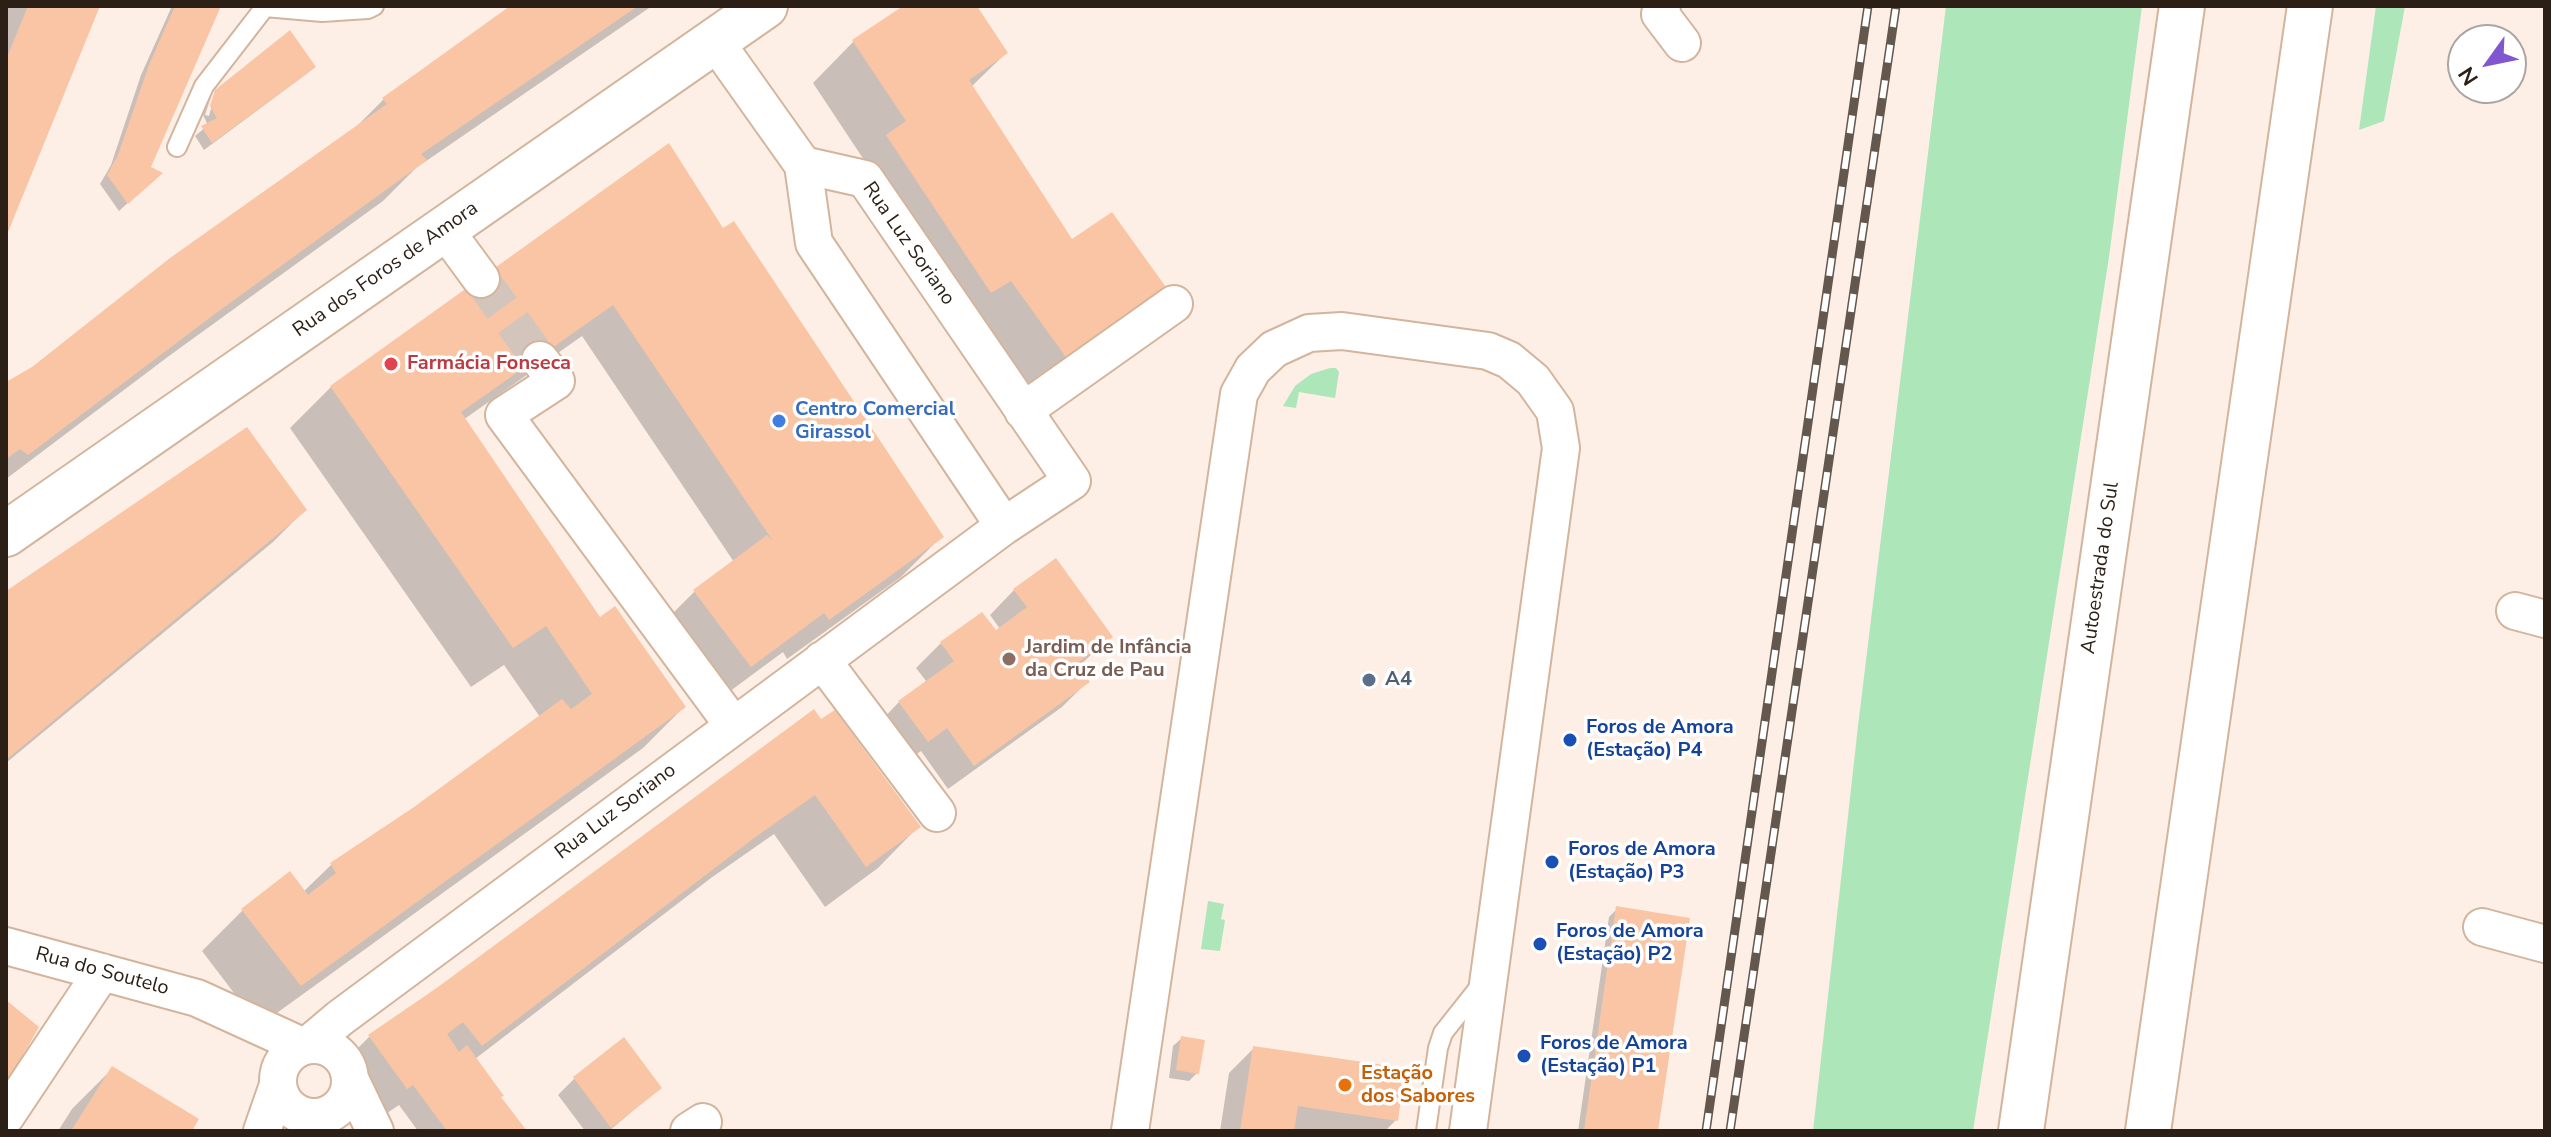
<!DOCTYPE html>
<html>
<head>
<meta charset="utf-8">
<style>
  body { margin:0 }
  #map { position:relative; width:2551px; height:1137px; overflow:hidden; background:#fdefe6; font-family:"Nunito Sans",sans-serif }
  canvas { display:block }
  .frame { position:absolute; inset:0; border:8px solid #2b1f16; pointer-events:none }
  .north { position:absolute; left:2447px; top:24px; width:80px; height:80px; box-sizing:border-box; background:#fff; border:2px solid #aaa5a2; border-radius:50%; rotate:237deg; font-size:22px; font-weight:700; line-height:32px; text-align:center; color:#2b1f16 }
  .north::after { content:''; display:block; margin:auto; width:28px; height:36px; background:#8057d0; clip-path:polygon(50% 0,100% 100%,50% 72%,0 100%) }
</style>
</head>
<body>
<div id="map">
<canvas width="2551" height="1137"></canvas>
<div class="frame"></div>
<div class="north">N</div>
</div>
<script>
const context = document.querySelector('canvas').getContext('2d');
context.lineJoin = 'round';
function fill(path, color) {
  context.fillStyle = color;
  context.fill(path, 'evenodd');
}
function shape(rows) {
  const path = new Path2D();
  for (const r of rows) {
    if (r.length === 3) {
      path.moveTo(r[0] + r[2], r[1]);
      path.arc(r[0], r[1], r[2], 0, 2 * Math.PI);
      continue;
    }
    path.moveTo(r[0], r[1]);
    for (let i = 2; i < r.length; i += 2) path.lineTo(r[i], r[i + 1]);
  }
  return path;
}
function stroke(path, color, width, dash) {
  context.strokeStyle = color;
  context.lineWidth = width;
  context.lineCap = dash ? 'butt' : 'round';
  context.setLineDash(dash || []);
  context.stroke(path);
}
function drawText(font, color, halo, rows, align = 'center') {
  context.font = font + ' "Nunito Sans",sans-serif';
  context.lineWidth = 7;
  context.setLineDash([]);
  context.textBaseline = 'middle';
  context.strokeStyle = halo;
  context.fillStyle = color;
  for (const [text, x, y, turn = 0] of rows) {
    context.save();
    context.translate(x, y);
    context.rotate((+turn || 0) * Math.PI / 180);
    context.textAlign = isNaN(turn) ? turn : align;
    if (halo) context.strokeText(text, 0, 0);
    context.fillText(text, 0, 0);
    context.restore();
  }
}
const green = shape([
  [1946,6,2142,6,2109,257,1973,1131,1813,1131,1858,726],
  [2376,6,2405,6,2384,121,2359,130],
  [1330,368,1336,368,1339,372,1335,398,1299,392,1296,408,1283,406,1295,386,1311,374],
  [1208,901,1224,904,1221,919,1225,920,1220,951,1201,949]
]);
const shadow = shape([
  [6,6,97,6,6,230],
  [172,6,218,6,149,168,152,181,119,211,100,184,111,165,141,75],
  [514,6,652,6,416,168,383,201,169,356,6,479,6,384,33,368,351,132,384,99],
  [907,6,974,6,1006,53,971,87,1072,242,1165,290,1027,400,847,178,864,160,813,83,853,42],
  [313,67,305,75,204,150,195,136,208,125,203,115,211,97,205,115,209,116,216,91],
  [733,224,888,453,886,459,942,536,901,577,787,659,783,652,710,706,654,632,695,591,734,562,582,336,463,420,600,620,684,707,643,748,259,1026,202,951,243,910,303,892,331,865,414,809,540,717,504,665,471,687,290,428,331,387],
  [305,510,273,542,6,763,6,594],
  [1014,590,1110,637,1077,668,1087,682,1062,707,948,789,921,751,902,765,875,727,899,702,926,681,916,668,941,643,995,633,1000,629,990,615],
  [813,712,918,827,878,868,825,907,774,834,711,878,475,1059,499,1098,524,1131,418,1131,399,1105,365,1128,329,1077,370,1036,439,989],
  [1617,909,1656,1131,1578,1131,1609,917],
  [1182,1038,1197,1073,1189,1081,1169,1078,1173,1046],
  [1254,1048,1396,1120,1385,1131,1220,1131,1229,1073],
  [113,1068,190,1131,58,1131,72,1109],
  [575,1078,660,1088,609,1131,585,1131,558,1095]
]);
const building = shape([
  [28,6,100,6,6,237,6,60],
  [175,6,221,6,151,167,163,173,128,204,107,175,118,155,149,65],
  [510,6,638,6,421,154,427,160,212,316,28,455,20,449,6,459,6,382,32,367,170,258,387,104,382,98],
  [903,6,977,6,1008,53,969,80,1072,239,1112,212,1168,290,1068,360,1011,281,991,293,886,135,906,121,852,40],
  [290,30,316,67,212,143,201,126,217,118,210,106,215,90],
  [669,143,723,228,734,221,944,537,829,620,824,613,751,667,693,590,767,535,773,541,613,305,461,412,600,617,615,606,686,707,301,986,241,909,290,871,308,895,336,873,330,863,414,807,562,699,571,709,592,694,546,626,513,648,330,386],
  [247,427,307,510,6,760,6,591],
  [1056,558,1113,637,1076,664,1090,682,974,766,947,728,928,742,898,701,954,661,940,642,982,612,996,630,1027,607,1013,589],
  [814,709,821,719,835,710,921,827,866,867,815,795,754,838,482,1046,463,1022,447,1034,459,1052,467,1045,504,1096,501,1097,527,1131,447,1131,413,1085,407,1089,368,1035,438,987],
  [1616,906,1690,918,1658,1131,1584,1131],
  [6,1000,39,1027,6,1085],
  [1181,1036,1205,1040,1199,1074,1176,1070],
  [624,1037,662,1088,611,1128,573,1077],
  [1253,1046,1405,1068,1398,1121,1298,1106,1294,1131,1240,1131],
  [112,1066,199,1119,192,1131,71,1131]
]);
const streetTunnel = shape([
  [481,279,540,360]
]);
const lane = shape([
  [177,147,204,86,265,7,322,12,368,9,374,6],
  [1426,1131,1438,1048,1443,1033,1481,985]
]);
const street = shape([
  [1662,6,1660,14,1682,43],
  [715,41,803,165,814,243,1004,526,1072,481,865,179,803,165],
  [445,230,481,279],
  [540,360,556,381,504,415,733,725],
  [1023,411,1174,304],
  [2515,611,2545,619],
  [822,660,937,813],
  [2482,927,2545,944],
  [6,946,197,998,302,1046],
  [314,1081,36],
  [308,1045,340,1018,1004,526],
  [351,1081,375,1131],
  [6,1116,102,972],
  [262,1131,278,1085],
  [689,1131,703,1122],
  [1130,1131,1239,394,1253,369,1274,349,1309,333,1342,331,1488,351,1509,360,1533,380,1555,411,1561,448,1468,1131]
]);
const secondary = shape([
  [6,534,765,6]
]);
const highway = shape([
  [2021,1131,2182,6],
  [2148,1131,2310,6]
]);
const rail = shape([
  [1706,1131,1868,6],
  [1730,1131,1896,6]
]);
const markers = [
  [391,364,8,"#e0444e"],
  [779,421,8,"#3f7fe0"],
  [1009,659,8,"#8d6e63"],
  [1369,680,8,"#5c6f8a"],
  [1570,740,8,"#1a4fb4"],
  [1552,862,8,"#1a4fb4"],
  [1540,944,8,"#1a4fb4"],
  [1524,1056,8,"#1a4fb4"],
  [1345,1085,8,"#e8710a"]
];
const streetNames = [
  ["Rua Luz Soriano",908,244,55],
  ["Rua dos Foros de Amora",386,270,-35],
  ["Autoestrada do Sul",2101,568,-82],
  ["Rua Luz Soriano",616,812,-37],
  ["Rua do Soutelo",102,972,15]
];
const healthNames = [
  ["Farmácia Fonseca",407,364]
];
const shopNames = [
  ["Centro Comercial",795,410],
  ["Girassol",795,433]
];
const educationNames = [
  ["Jardim de Infância",1025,648],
  ["da Cruz de Pau",1025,671]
];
const serviceNames = [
  ["A4",1385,680]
];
const transitNames = [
  ["Foros de Amora",1586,728],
  ["(Estação) P4",1586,751],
  ["Foros de Amora",1568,850],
  ["(Estação) P3",1568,873],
  ["Foros de Amora",1556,932],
  ["(Estação) P2",1556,955],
  ["Foros de Amora",1540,1044],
  ["(Estação) P1",1540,1067]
];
const foodNames = [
  ["Estação",1361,1074],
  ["dos Sabores",1361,1097]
];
fill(green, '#ace6b9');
fill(shadow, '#0003');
fill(building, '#f9c5a4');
stroke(streetTunnel, '#d3c5bc', 36, [36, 18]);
stroke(lane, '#d3b49c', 22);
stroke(street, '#d3b49c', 40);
stroke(secondary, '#d3b49c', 48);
stroke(highway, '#d3b49c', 48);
stroke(lane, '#fff', 18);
stroke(street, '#fff', 36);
stroke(secondary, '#fff', 44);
stroke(highway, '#fff', 44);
stroke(rail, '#63574e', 9);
stroke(rail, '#fff', 6, [18]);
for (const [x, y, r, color] of markers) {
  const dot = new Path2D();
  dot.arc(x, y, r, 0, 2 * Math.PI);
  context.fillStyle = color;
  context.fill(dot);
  stroke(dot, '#fff', 3);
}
drawText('20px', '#2b1f16', '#fff', streetNames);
drawText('bold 20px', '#be3a42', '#fff', healthNames, 'left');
drawText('bold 20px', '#366cbe', '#fff', shopNames, 'left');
drawText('bold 20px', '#785e54', '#fff', educationNames, 'left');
drawText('bold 20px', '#4e5e75', '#fff', serviceNames, 'left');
drawText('bold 20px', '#164399', '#fff', transitNames, 'left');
drawText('bold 20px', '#c56008', '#fff', foodNames, 'left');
</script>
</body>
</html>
